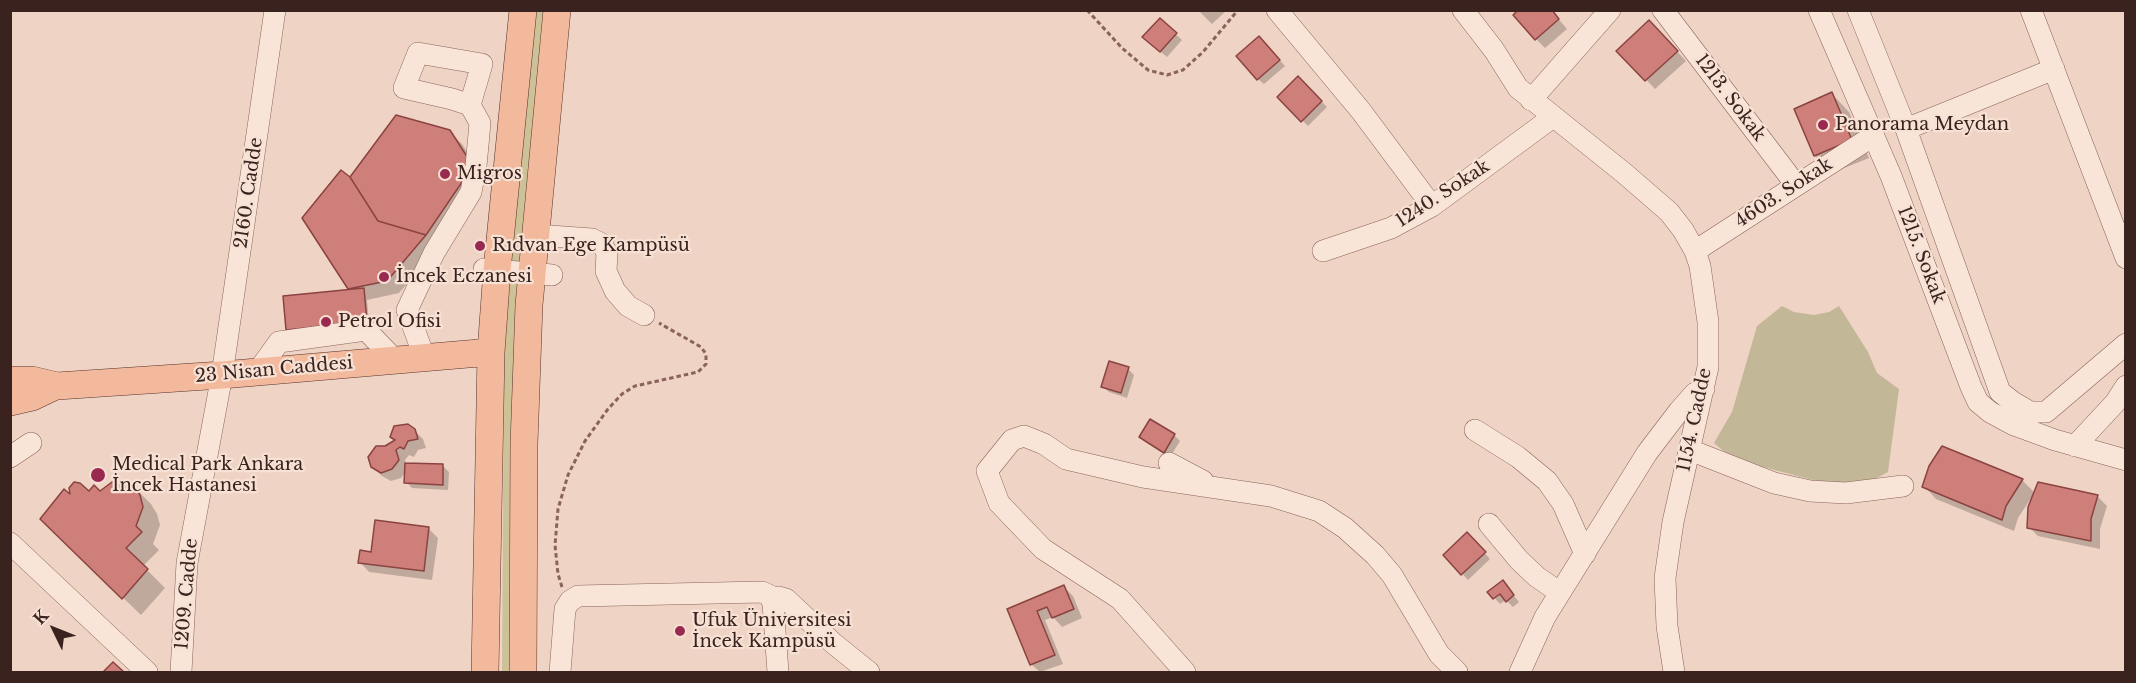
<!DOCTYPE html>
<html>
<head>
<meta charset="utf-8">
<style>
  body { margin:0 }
  #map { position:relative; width:2136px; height:683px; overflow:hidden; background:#efd3c4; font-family:"Libre Baskerville",serif }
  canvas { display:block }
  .frame { position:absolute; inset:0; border:12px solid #3a221e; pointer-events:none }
  .north { position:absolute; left:24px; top:599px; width:60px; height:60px; -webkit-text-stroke:4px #f6e1d4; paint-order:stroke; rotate:313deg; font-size:16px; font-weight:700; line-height:24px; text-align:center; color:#3a221e }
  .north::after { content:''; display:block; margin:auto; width:21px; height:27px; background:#3a221e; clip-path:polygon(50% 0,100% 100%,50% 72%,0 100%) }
</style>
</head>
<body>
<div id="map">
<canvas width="2136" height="683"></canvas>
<div class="frame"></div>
<div class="north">K</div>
</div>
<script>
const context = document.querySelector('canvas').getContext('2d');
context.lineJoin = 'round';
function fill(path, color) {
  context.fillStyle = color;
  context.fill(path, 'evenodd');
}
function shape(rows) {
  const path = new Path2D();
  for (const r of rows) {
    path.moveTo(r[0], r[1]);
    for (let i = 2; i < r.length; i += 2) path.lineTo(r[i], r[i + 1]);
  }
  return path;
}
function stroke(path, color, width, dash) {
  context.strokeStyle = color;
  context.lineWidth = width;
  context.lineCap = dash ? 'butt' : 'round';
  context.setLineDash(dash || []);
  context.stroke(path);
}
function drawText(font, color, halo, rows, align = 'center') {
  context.font = font + ' "Libre Baskerville",serif';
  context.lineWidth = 4.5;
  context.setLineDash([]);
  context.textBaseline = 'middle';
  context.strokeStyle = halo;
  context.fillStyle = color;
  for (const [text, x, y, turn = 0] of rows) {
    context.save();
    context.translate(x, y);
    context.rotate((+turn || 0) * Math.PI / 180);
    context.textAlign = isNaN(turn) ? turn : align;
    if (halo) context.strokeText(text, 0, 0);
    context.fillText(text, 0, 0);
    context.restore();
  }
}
const green = shape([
  [534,11,544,11,519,272,514,356,512,672,502,672,504,352,508,271]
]);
const cemetery = shape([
  [1782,306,1794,312,1814,315,1829,312,1839,306,1868,352,1877,373,1899,389,1888,472,1866,484,1828,484,1752,464,1727,454,1714,443,1732,412,1757,326]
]);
const shadow = shape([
  [1198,10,1227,10,1212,24],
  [1551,10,1567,29,1545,48,1536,39],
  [1160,20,1182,40,1167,57,1150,43],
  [1649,22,1686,61,1655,89,1619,51],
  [1265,44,1285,66,1264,84,1258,79],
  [1298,78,1327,107,1308,126,1279,97],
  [1832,94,1849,112,1869,158,1832,173,1815,156],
  [449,131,462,144,484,179,439,247,399,293,367,300,369,324,290,332,288,329,351,291,349,289,350,180],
  [1128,369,1134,375,1127,398,1109,392,1103,386],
  [414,430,423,439,426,448,418,450,414,457,409,455,405,460,406,464,443,466,449,472,448,490,412,488,406,482,406,471,401,478,391,481,382,476,372,466,386,448],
  [1174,435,1180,441,1170,457,1147,443,1141,437],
  [2022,480,2035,493,2039,484,2098,497,2107,506,2100,529,2100,549,2038,536,2029,527,2034,495,2033,495,2018,518,2014,531,1936,499,1924,486],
  [133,486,151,504,157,514,160,525,153,544,159,550,143,566,165,588,141,615,59,536,89,493],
  [429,529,438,538,432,580,369,572,360,562,372,553],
  [1467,534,1490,559,1468,580,1445,555],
  [1064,587,1073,596,1082,618,1062,627,1053,617,1045,620,1063,664,1040,672,1031,664,1009,610],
  [1508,588,1519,602,1513,607,1506,600,1500,604,1489,592]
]);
const building = shape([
  [1518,10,1552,10,1559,19,1535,40,1513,15,1518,10],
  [1160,18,1177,33,1160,52,1142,37,1160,18],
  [1649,20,1678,51,1645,81,1616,51,1649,20],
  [1259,36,1280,60,1257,80,1236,56,1259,36],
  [1298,76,1322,101,1301,122,1277,97,1298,76],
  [1832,92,1852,140,1814,156,1794,109,1832,92],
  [396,115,450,130,473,166,426,235,378,221,350,177,396,115],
  [341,170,350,177,378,221,426,235,387,281,348,289,302,218,341,170],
  [364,288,367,322,286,330,283,296,364,288],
  [1109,361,1129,367,1121,393,1101,387,1109,361],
  [1150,419,1175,434,1164,453,1139,437,1150,419],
  [408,424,415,429,418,439,408,441,404,449,400,447,396,450,399,460,392,469,381,473,371,467,368,457,376,446,385,446,395,440,390,437,394,426,408,424],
  [1942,446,2023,479,2006,506,2002,520,1922,487,1929,466,1942,446],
  [405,463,443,464,443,485,404,483,405,463],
  [123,480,134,485,140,495,143,507,136,526,142,532,126,548,148,569,122,599,40,519,64,489,70,494,69,488,74,482,80,483,89,491,94,485,100,491,112,482,123,480],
  [2038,482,2098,495,2091,519,2091,541,2027,528,2028,507,2038,482],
  [375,520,429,527,424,571,358,563,360,550,371,552,375,520],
  [1467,532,1486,552,1461,575,1443,555,1467,532],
  [1503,580,1514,595,1506,602,1500,594,1493,599,1487,592,1503,580],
  [1064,585,1074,609,1052,618,1047,607,1037,611,1055,655,1030,665,1007,609,1064,585],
  [113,662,124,672,103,672,113,662]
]);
const path = shape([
  [1087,10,1122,48,1148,70,1167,75,1183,70,1203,52,1238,10],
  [562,587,558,574,555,545,558,509,568,475,585,441,608,409,622,394,635,386,698,372,706,364,706,354,701,347,659,323]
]);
const minor = shape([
  [1277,10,1361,111,1432,206],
  [1463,10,1494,50,1518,88,1624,173,1669,212,1683,230,1695,251,1700,266,1708,322,1708,367,1673,522,1665,578,1667,626,1674,672],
  [1663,10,1796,185],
  [1819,10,1891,176,1971,387,1978,402,1990,412,2014,425,2055,440,2126,460],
  [1858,10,1906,129,2000,392,2013,402,2030,412,2046,412,2126,344],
  [2031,10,2126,258],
  [1531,100,1610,10],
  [1906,129,2054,69],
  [536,235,592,239,602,244,607,253,606,271,615,291,628,306,644,315],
  [1323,251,1391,228,1432,206,1553,117],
  [1695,251,1873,136],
  [484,269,552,275],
  [424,356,407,310,434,253,471,192,476,166,480,123,470,105,452,99,404,88,418,53,482,64,470,105],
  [258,371,279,342,366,330,394,359],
  [1475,430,1518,457,1547,481,1563,504,1585,554],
  [2075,446,2115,403,2126,386],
  [1690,450,1774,483,1810,491,1846,493,1903,486],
  [10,457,31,443],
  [1169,463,1203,481],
  [1489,524,1519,560,1537,577,1559,592],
  [10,543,147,672],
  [772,598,779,597,786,599,833,643,869,672],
  [181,672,187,563,222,375,275,10],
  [560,672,565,609,570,601,578,596,762,592,769,595,773,603,778,672],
  [1185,672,1120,599,1043,549,999,503,987,471,1012,440,1024,436,1044,444,1066,459,1143,477,1271,496,1319,511,1345,528,1375,555,1392,575,1439,654,1457,672],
  [1520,672,1545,617,1647,453,1679,411,1695,393,1704,389]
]);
const major = shape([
  [10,380,32,380,57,386,222,375,491,352],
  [10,402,32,397,55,386],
  [485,672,491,352,497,270,523,10],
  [523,672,524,444,529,305,557,10]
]);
const markers = [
  [1823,125,6,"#9a2951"],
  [445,174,6,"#9a2951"],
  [480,246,6,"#9a2951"],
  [384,277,6,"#9a2951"],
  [326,322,6,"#9a2951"],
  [98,475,8,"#9a2951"],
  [680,631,6,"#9a2951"]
];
const streetNames = [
  ["1213. Sokak",1730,98,53],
  ["2160. Cadde",249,193,-82],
  ["4603. Sokak",1784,193,-33],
  ["1240. Sokak",1443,194,-33],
  ["1215. Sokak",1921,255,69],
  ["23 Nisan Caddesi",274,370,-5],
  ["1154. Cadde",1695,420,-78],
  ["1209. Cadde",187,594,-85]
];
const poiNames = [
  ["Panorama Meydan",1835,125],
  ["Migros",457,174],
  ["Rıdvan Ege Kampüsü",492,246],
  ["İncek Eczanesi",396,277],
  ["Petrol Ofisi",338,322],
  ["Medical Park Ankara",112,465],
  ["İncek Hastanesi",112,486],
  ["Ufuk Üniversitesi",692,621],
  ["İncek Kampüsü",692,642]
];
fill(green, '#cdc198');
fill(cemetery, '#c2b897');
fill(shadow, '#0003');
fill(building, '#ce7f7a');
stroke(building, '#8a4340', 1.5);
stroke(minor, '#8a635a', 22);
stroke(major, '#58332e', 28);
stroke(path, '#8a635a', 3, [4.5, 3]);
stroke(minor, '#f9e4d8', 21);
stroke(major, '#f2b99c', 27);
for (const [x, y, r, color] of markers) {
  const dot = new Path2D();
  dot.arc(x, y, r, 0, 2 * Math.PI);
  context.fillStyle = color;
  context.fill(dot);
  stroke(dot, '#f6e1d4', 2);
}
drawText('18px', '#3a221e', '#f6e1d4', streetNames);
drawText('18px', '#3a221e', '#f6e1d4', poiNames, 'left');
</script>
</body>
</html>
